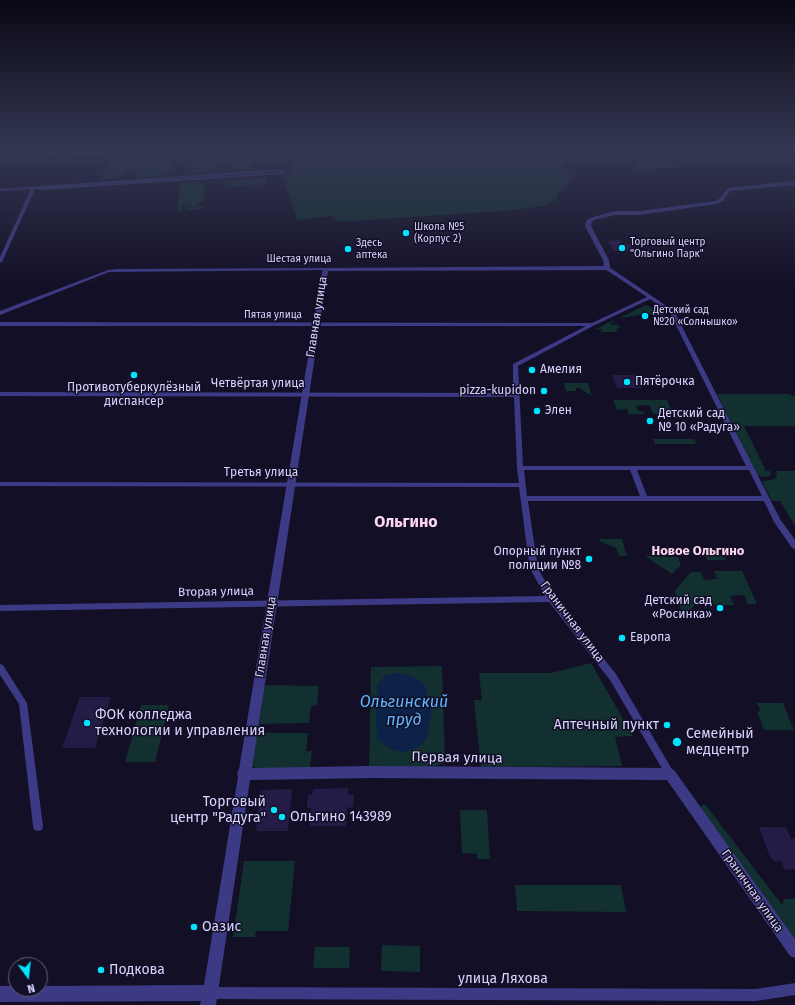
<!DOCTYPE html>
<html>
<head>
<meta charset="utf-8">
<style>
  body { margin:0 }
  #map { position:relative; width:795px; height:1005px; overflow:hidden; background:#130f26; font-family:"Fira Sans",sans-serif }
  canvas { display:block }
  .north { position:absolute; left:8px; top:957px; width:40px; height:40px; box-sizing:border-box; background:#130f26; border:1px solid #625e7d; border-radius:50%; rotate:165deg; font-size:11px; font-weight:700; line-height:16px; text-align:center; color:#d9d4ff }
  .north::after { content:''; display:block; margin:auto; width:14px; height:18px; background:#00e5ff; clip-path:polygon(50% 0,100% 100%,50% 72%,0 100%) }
</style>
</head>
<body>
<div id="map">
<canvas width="795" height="1005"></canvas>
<div class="north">N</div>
</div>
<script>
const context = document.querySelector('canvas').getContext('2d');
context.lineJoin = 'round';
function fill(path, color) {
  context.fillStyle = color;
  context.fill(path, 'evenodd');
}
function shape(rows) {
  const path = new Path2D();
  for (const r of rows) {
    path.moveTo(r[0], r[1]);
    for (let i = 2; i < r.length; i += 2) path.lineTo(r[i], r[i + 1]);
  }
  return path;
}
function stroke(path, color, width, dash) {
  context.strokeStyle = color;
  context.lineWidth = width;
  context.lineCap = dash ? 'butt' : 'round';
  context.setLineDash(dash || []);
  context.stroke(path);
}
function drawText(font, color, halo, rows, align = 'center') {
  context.font = font + ' "Fira Sans",sans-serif';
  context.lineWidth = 3;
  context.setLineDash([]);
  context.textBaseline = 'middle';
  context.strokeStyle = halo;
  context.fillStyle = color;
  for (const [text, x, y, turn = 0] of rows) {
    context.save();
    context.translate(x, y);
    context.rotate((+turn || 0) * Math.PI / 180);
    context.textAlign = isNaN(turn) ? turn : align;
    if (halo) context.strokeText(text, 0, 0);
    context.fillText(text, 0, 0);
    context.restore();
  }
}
const green = shape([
  [96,149,103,149,103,152,96,156,81,156,62,159,63,157,68,156,67,153,68,151,88,152],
  [114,149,178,149,170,171,162,176,136,178,134,165,126,171,122,178,101,180,111,153],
  [228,149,247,149,252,165,246,169,236,170,230,166],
  [288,149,540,149,545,154,568,153,573,155,571,160,565,163,562,168,571,175,572,180,558,193,556,200,543,206,514,210,339,222,332,216,297,220,283,175,291,174],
  [218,150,218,167,209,172,198,174,190,170,192,152,202,159],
  [644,150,657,157,670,156,682,166,634,170],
  [266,178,267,184,226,187,225,181],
  [196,181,205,185,204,200,195,206,205,207,200,209,190,210,184,208,193,206,182,205,182,211,178,211,180,182,184,182,185,183],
  [646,305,663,313,667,319,660,320,655,316,649,314,619,318],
  [614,320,615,322,610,323,612,325,617,324,621,328,616,329,618,332,598,332,603,331,601,329,596,329],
  [564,383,588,383,592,396,579,388,576,388,576,391,566,391],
  [717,394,788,394,795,396,795,426,744,426,766,471,770,471,771,474,769,476,762,477,757,475],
  [613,400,667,400,672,411,663,409,665,414,653,414,650,406,641,405,636,407,638,411,643,411,645,414,629,414,627,409,617,410],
  [653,439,694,439,697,444,655,444],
  [776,471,795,471,795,526,780,501,772,501,762,482,764,481,775,479,777,475],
  [599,539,622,539,627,556,619,556,616,548,601,542],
  [701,547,711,547,727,560,707,560],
  [645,556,678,557,681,565,672,574],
  [714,571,742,571,757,604,748,604,744,595,730,596,734,605,714,605,710,596,697,596,700,605,695,605,688,612,682,612,675,591,691,572,701,572,704,580,717,579],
  [591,663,633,736,615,737,622,766,481,767,474,700,482,700,479,673,551,673],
  [442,666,445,762,433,767,369,768,371,667],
  [264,685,319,686,317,705,311,706,309,723,259,724],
  [757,703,783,703,794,730,764,730,757,712,761,711],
  [141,705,169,705,155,762,125,762],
  [257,733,308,733,306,751,312,751,310,768,263,769,252,767],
  [705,804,782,905,784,899,795,899,795,939,701,808,702,805],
  [460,810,487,810,490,859,477,859,477,854,462,853],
  [244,861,295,861,288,931,256,931,255,937,233,937],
  [515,885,621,885,626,912,517,911],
  [382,945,420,946,420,972,381,971],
  [315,947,350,947,349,968,313,968]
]);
const water = shape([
  [397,673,408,675,420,681,424,684,432,708,428,733,425,741,417,748,404,752,393,750,380,742,377,738,376,714,377,686,385,675]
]);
const building = shape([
  [620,240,621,243,631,245,635,250,614,251,608,241],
  [612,375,637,375,642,388,617,388],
  [80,697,111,697,95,748,62,748],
  [348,788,348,795,354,795,353,807,347,808,346,826,310,826,311,808,307,808,307,804,308,795,312,795,313,789],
  [292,789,288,831,256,831,261,790],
  [759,827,786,827,791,839,795,839,795,869,785,870,781,861,774,861,770,857]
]);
const minor = shape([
  [50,149,54,149,52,155,50,156,48,155,50,149],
  [282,169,284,170,284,174,43,190,35,189,2,262,0,263,0,257,31,189,0,191,0,189,282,169],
  [281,171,281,172,158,180,281,171],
  [605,267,609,267,674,311,780,519,795,540,795,549,792,548,774,522,764,501,528,501,536,556,540,572,554,597,616,674,673,771,675,774,673,777,670,779,667,777,610,680,549,602,0,611,0,605,545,596,532,572,528,556,519,487,0,486,0,482,519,483,517,468,514,397,0,396,0,392,513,393,513,364,586,326,0,326,0,322,592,323,647,297,605,269,605,267],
  [650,299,670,313,746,466,523,466,518,366,595,325,650,299],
  [524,470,630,470,640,496,527,496,524,470],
  [637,470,749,470,762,496,647,496,637,470],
  [325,268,327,268,327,270,109,272,0,315,0,311,108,270,117,269,325,268],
  [0,664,3,665,27,703,43,826,42,830,38,831,34,830,33,826,19,704,0,675,0,664],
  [795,983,795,995,756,1001,210,999,206,997,204,993,206,989,210,987,756,989,795,983]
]);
const tertiary = shape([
  [795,181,795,185,730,191,723,201,716,204,640,215,615,215,594,220,592,222,591,226,609,260,610,268,607,270,328,271,252,768,371,766,670,768,674,770,795,939,795,958,790,956,667,780,371,778,250,780,216,1005,200,1005,201,1001,0,1002,0,986,16,986,16,989,40,989,40,986,204,985,238,777,237,774,239,769,323,268,604,266,603,260,585,226,586,221,590,218,615,211,640,211,715,201,719,199,728,188,795,181]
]);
const markers = [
  [406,233,4,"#00e5ff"],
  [622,248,4,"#00e5ff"],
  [348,249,4,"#00e5ff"],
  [645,316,4,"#00e5ff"],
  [532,370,4,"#00e5ff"],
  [134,375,4,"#00e5ff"],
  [627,382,4,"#00e5ff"],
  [544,391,4,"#00e5ff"],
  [537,411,4,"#00e5ff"],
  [650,421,4,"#00e5ff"],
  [589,559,4,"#00e5ff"],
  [720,608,4,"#00e5ff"],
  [622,638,4,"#00e5ff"],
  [87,723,4,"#00e5ff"],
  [667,725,4,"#00e5ff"],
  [677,742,5,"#00e5ff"],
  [274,810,4,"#00e5ff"],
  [282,817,4,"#00e5ff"],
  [194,927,4,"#00e5ff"],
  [101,970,4,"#00e5ff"]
];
const farPoinames = [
  ["Школа №5",414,227],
  ["(Корпус 2)",414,239],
  ["Торговый центр",630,242],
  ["\"Ольгино Парк\"",630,254],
  ["Здесь",356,243],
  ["аптека",356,255],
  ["Детский сад",653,310],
  ["№20 «Солнышко»",653,322]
];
const farStreetnames = [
  ["Шестая улица",299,259],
  ["Пятая улица",273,315]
];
const streetNames = [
  ["Главная улица",317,317,-81],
  ["Четвёртая улица",258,384],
  ["Третья улица",261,473],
  ["Вторая улица",216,592,-1],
  ["Граничная улица",572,622,53],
  ["Главная улица",266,637,-81],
  ["Граничная улица",752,891,55]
];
const poiNames = [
  ["Амелия",540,370],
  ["Пятёрочка",635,382],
  ["Противотуберкулёзный",134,388,"center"],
  ["диспансер",134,402,"center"],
  ["pizza-kupidon",536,391,"right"],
  ["Элен",545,411],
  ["Детский сад",658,414],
  ["№ 10 «Радуга»",658,428],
  ["Опорный пункт",581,552,"right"],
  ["полиции №8",581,566,"right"],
  ["Детский сад",712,601,"right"],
  ["«Росинка»",712,615,"right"],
  ["Европа",630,638]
];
const neighbourhoodNames = [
  ["Новое Ольгино",698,551]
];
const nearPoinames = [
  ["ФОК колледжа",95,715],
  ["технологии и управления",95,731],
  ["Аптечный пункт",659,725,"right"],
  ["Семейный",686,734],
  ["медцентр",686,750],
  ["Торговый",266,802,"right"],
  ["центр \"Радуга\"",266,818,"right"],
  ["Ольгино 143989",290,817],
  ["Оазис",202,927],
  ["Подкова",109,970]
];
const nearStreetnames = [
  ["Первая улица",457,758,1],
  ["улица Ляхова",503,979]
];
const districtNames = [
  ["Ольгино",406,523]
];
const nearWaternames = [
  ["Ольгинский",404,703],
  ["пруд",404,721]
];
fill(green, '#12302f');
fill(water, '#0c2248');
fill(building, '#241b47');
fill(minor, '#3d3a85');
fill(tertiary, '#3d3a85');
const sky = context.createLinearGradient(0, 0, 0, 289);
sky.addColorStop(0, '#0a0815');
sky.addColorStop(0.52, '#333752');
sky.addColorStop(1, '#33375200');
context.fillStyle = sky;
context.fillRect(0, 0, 795, 289);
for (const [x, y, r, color] of markers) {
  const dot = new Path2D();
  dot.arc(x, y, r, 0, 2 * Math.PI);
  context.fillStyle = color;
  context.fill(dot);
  stroke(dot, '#130f26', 1.5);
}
drawText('10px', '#d9d4ff', '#130f26', farPoinames, 'left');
drawText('10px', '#d9d4ff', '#130f26', farStreetnames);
drawText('12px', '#d9d4ff', '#130f26', streetNames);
drawText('12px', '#d9d4ff', '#130f26', poiNames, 'left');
drawText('bold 13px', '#ffd6f0', '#130f26', neighbourhoodNames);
drawText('14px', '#d9d4ff', '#130f26', nearPoinames, 'left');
drawText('14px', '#d9d4ff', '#130f26', nearStreetnames);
drawText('bold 16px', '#ffd6f0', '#130f26', districtNames);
drawText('italic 16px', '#62b6ff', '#130f26', nearWaternames);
</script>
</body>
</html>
